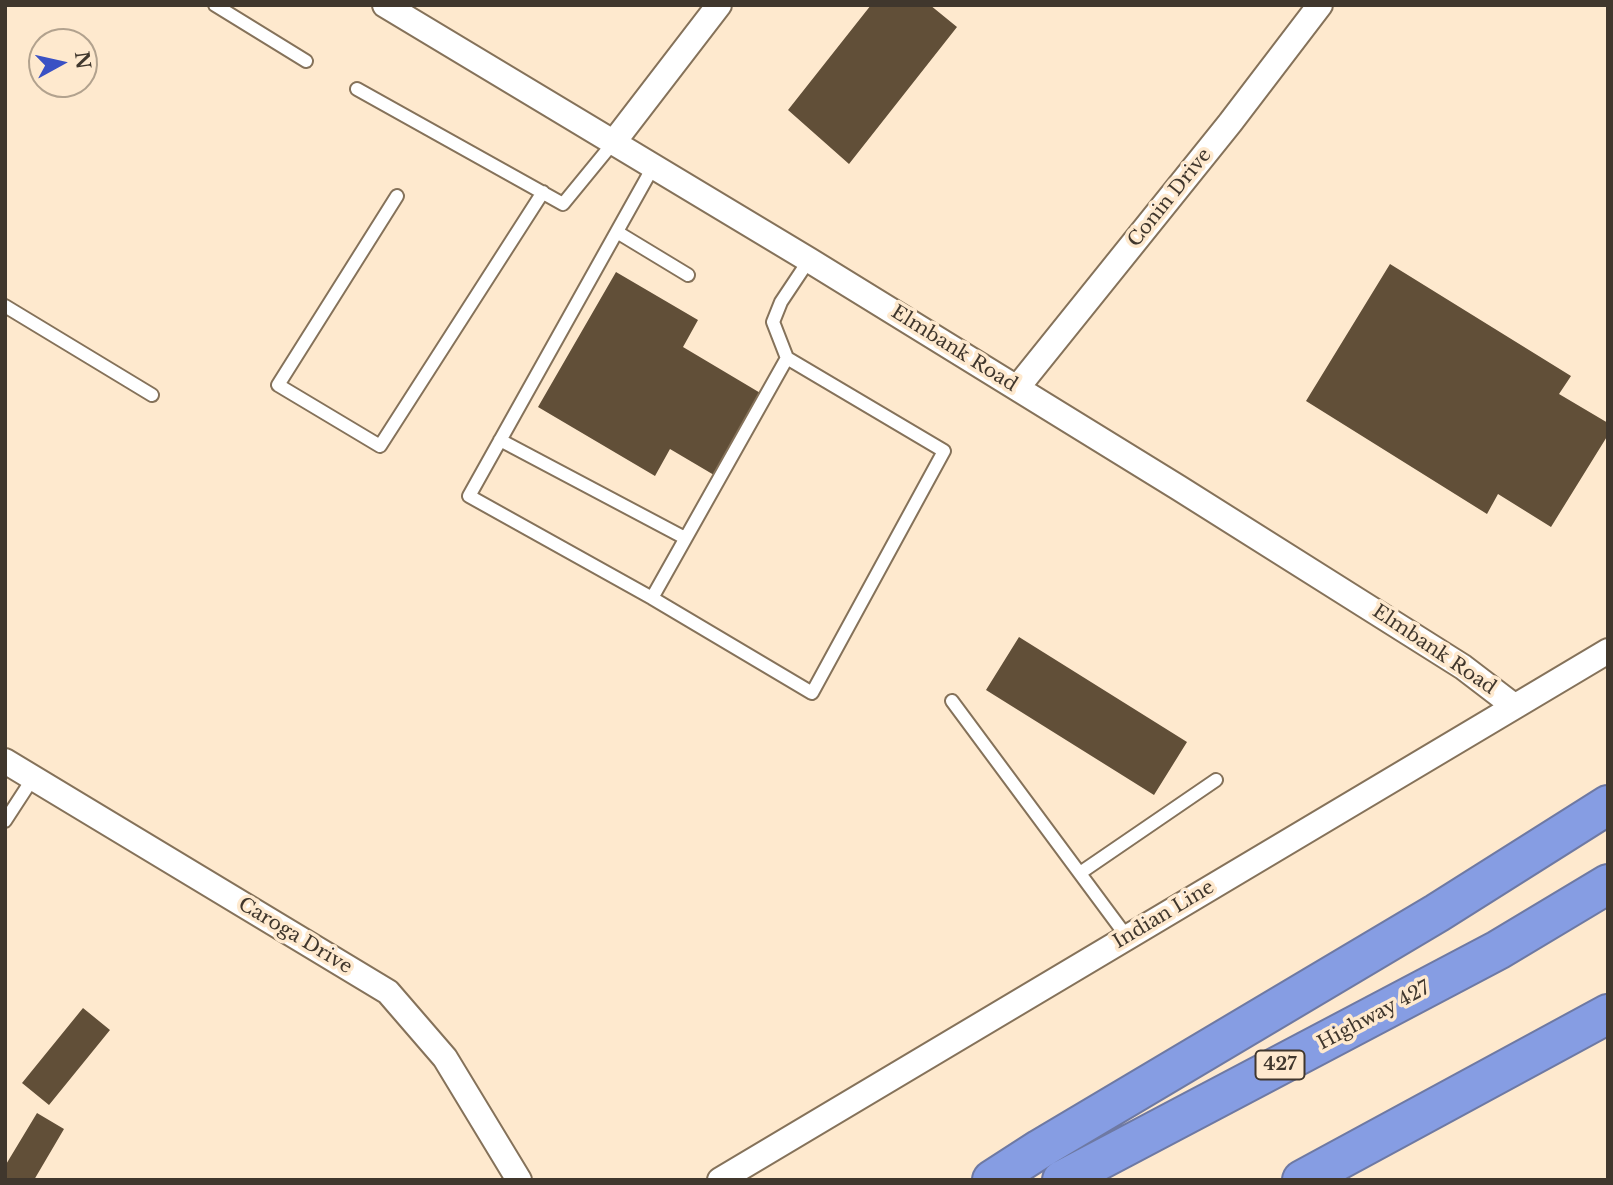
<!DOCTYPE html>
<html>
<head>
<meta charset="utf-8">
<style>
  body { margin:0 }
  #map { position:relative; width:1613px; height:1185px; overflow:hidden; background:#fee9ce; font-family:"Libre Baskerville",serif }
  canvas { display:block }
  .frame { position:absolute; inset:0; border:7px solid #40372d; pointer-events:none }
  .north { position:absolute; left:28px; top:28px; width:70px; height:70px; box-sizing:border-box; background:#fee9ce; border:2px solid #b2a28e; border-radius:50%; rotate:82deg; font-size:19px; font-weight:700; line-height:28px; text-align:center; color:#40372d }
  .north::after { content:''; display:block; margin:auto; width:24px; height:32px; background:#3a51c4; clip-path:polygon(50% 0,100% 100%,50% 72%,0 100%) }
</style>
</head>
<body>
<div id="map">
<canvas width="1613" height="1185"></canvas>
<div class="frame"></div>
<div class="north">N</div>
</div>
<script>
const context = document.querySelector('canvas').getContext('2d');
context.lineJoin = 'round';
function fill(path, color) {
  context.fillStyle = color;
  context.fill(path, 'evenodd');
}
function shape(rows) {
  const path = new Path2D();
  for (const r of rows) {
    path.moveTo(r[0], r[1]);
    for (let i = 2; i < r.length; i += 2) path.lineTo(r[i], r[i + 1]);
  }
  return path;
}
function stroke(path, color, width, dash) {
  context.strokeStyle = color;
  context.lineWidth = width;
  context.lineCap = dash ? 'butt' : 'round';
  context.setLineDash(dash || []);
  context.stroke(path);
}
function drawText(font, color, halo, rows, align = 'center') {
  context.font = font + ' "Libre Baskerville",serif';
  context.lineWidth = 7;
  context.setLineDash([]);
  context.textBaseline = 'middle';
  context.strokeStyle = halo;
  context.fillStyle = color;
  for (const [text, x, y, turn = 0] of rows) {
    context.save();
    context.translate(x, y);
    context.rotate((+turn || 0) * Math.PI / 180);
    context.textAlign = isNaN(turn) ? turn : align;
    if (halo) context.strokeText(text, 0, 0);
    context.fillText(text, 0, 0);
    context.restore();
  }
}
const building = shape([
  [871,5,930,5,957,27,849,164,788,110],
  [1390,264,1571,376,1559,394,1608,423,1608,435,1551,527,1498,494,1487,514,1306,401],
  [616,272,698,320,683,347,762,394,714,475,670,449,655,476,538,407],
  [1019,637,1187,742,1154,795,986,690],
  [83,1008,110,1030,49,1105,22,1083],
  [37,1113,64,1129,34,1180,5,1180,5,1166]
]);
const service = shape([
  [215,5,306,61],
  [357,89,563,204,613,143],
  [397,196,278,385,380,446,543,192],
  [617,232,688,275],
  [5,306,152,395],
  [787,358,773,322,781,302,809,260],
  [500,440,685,538],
  [652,598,787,358,944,451,812,693,652,598,469,496,653,167],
  [952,701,1127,937],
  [5,821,33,778],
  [1080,873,1216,780]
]);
const minor = shape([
  [385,5,809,260,1179,488,1463,667,1514,706],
  [613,143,719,5],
  [1017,388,1230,123,1320,5],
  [5,761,388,992,445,1058,519,1180],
  [720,1180,1608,651]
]);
const motorway = shape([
  [992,1180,1040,1149,1437,913,1608,805],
  [1062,1180,1498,950,1608,884],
  [1302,1180,1608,1014]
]);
const shields = [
  [1280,1065,49]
];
const shieldNames = [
  ["427",1280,1065]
];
const streetNames = [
  ["Conin Drive",1170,198,-51],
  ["Elmbank Road",954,349,32],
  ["Elmbank Road",1434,650,34],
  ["Indian Line",1164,915,-31],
  ["Caroga Drive",295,936,31],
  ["Highway 427",1374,1016,-28]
];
fill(building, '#614f38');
stroke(service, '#85725a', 16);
stroke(minor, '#85725a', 28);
stroke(motorway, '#6e79a3', 42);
stroke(service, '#fff', 12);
stroke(minor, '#fff', 24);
stroke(motorway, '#869de3', 38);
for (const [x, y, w] of shields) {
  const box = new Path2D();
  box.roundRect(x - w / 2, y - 14.5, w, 29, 5);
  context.fillStyle = '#fee9ce';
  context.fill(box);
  stroke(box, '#40372d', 2);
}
drawText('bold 18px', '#40372d', null, shieldNames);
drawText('19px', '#40372d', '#fee9ce', streetNames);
</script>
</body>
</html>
